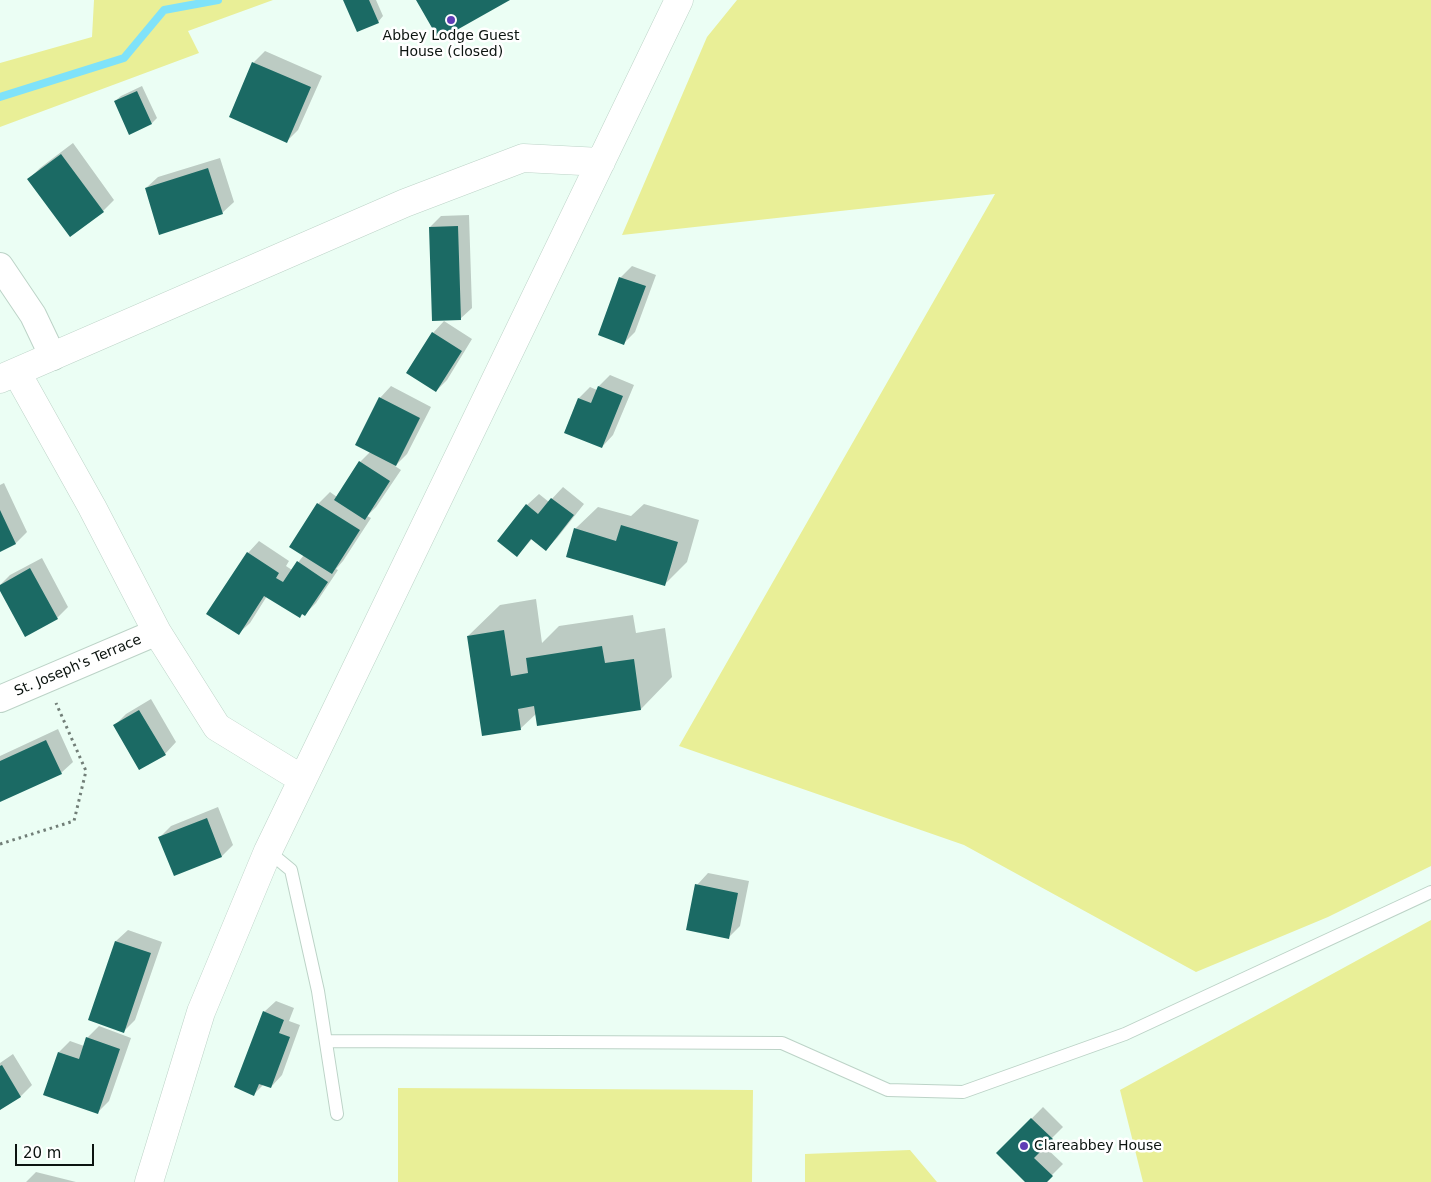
<!DOCTYPE html>
<html>
<head>
<meta charset="utf-8">
<style>
  body { margin:0 }
  #map { position:relative; width:1431px; height:1182px; overflow:hidden; background:#ebfef4; font-family:"DejaVu Sans",sans-serif }
  canvas { display:block }
  .scale { position:absolute; left:15px; top:1144px; width:79px; height:22px; box-sizing:border-box; border:2px solid #0c1410; border-top:0; padding-left:6px; font-size:15px; line-height:18px; white-space:nowrap; color:#0c1410; -webkit-text-stroke:4px #fff; paint-order:stroke }
</style>
</head>
<body>
<div id="map">
<canvas width="1431" height="1182"></canvas>
<div class="scale">20 m</div>
</div>
<script>
const context = document.querySelector('canvas').getContext('2d');
context.lineJoin = 'round';
function fill(path, color) {
  context.fillStyle = color;
  context.fill(path, 'evenodd');
}
function shape(rows) {
  const path = new Path2D();
  for (const r of rows) {
    path.moveTo(r[0], r[1]);
    for (let i = 2; i < r.length; i += 2) path.lineTo(r[i], r[i + 1]);
  }
  return path;
}
function stroke(path, color, width, dash) {
  context.strokeStyle = color;
  context.lineWidth = width;
  context.lineCap = dash ? 'butt' : 'round';
  context.setLineDash(dash || []);
  context.stroke(path);
}
function drawText(font, color, halo, rows, align = 'center') {
  context.font = font + ' "DejaVu Sans",sans-serif';
  context.lineWidth = 5;
  context.setLineDash([]);
  context.textBaseline = 'middle';
  context.strokeStyle = halo;
  context.fillStyle = color;
  for (const [text, x, y, turn = 0] of rows) {
    context.save();
    context.translate(x, y);
    context.rotate((+turn || 0) * Math.PI / 180);
    context.textAlign = isNaN(turn) ? turn : align;
    if (halo) context.strokeText(text, 0, 0);
    context.fillText(text, 0, 0);
    context.restore();
  }
}
const green = shape([
  [94,0,273,0,188,31,199,53,0,127,0,63,92,37],
  [737,0,1431,0,1431,866,1328,917,1196,972,964,845,679,746,995,194,622,235,707,37],
  [1431,920,1431,1182,1143,1182,1120,1090],
  [398,1088,753,1090,752,1182,398,1182],
  [910,1150,937,1182,805,1182,805,1154]
]);
const shadow = shape([
  [345,0,376,0,383,16,378,22],
  [265,51,322,76,298,130,287,141,230,116,254,62],
  [142,86,157,118,152,123,115,101,121,96],
  [73,143,114,200,103,211,29,179,40,168],
  [220,158,234,202,222,213,146,188,158,177],
  [469,215,472,308,460,319,430,227,441,216],
  [632,266,656,275,635,332,624,343,620,278],
  [444,321,472,339,447,380,436,391,433,333],
  [610,375,634,385,613,435,602,447,565,432,579,398,590,387,597,390,599,386],
  [391,386,431,407,407,454,395,466,401,470,376,507,367,516,371,518,343,561,336,569,338,570,316,603,305,614,303,613,300,616,267,596,250,623,238,634,248,553,259,541,289,561,286,566,292,570,304,555,291,547,318,504,330,492,337,497,360,462,370,452,380,398],
  [4,483,27,532,16,543,0,550,0,485],
  [563,487,584,504,557,538,546,549,532,539,517,556,527,505,539,494,549,502],
  [644,504,699,520,687,562,665,584,575,529,598,507,631,516],
  [42,558,68,607,57,618,0,589,0,585,10,575],
  [536,599,542,643,559,626,633,615,636,633,665,628,672,677,641,709,537,713,520,729,468,636,500,605],
  [151,699,176,742,165,754,115,725,126,714],
  [58,729,73,762,61,773,0,801,0,756],
  [218,807,233,845,222,856,174,875,160,837,171,826],
  [708,873,749,881,740,926,729,937,697,885],
  [128,930,162,942,135,1020,124,1031,89,1020,116,941],
  [276,1001,294,1008,289,1021,300,1025,282,1075,271,1087,264,1084,254,1094,264,1012],
  [99,1026,131,1038,109,1101,98,1112,59,1052,70,1041,84,1046,87,1038],
  [13,1054,32,1085,21,1096,0,1109,0,1063],
  [1043,1107,1063,1127,1044,1146,1063,1164,1045,1182,1027,1182,998,1153],
  [36,1172,76,1182,26,1182]
]);
const stream = shape([
  [0,97,124,58,164,10,218,0]
]);
const building = shape([
  [343,0,369,0,379,23,357,32],
  [416,0,510,0,439,40],
  [252,62,311,87,287,143,229,117],
  [137,91,152,124,129,135,114,101],
  [61,154,104,212,70,237,27,179],
  [208,168,223,214,159,235,145,188],
  [458,226,461,320,432,321,429,227],
  [619,277,646,286,624,345,598,335],
  [432,332,462,351,436,392,406,373],
  [598,386,623,396,602,448,564,433,578,398,591,403],
  [379,397,420,418,396,466,355,445],
  [359,461,390,481,365,520,334,500],
  [551,498,574,515,546,551,531,539,517,557,497,541,526,504,538,514],
  [317,503,360,530,332,574,289,547],
  [0,510,16,544,0,552],
  [621,525,678,542,665,586,566,557,574,528,616,541],
  [247,552,279,573,276,578,283,582,297,561,328,582,305,616,302,614,300,618,264,596,239,635,206,614],
  [30,568,58,619,25,637,0,591,0,585],
  [504,630,511,676,528,673,526,658,602,646,605,663,634,659,641,710,537,726,534,706,518,709,521,730,482,736,467,636],
  [139,710,166,755,139,770,113,725],
  [46,740,62,774,0,802,0,761],
  [207,818,222,857,174,876,158,837],
  [695,884,738,893,729,939,686,930],
  [115,941,151,953,124,1033,88,1020],
  [263,1011,284,1020,279,1033,290,1037,271,1088,259,1084,254,1096,234,1087],
  [86,1037,120,1049,98,1114,43,1095,58,1052,79,1059],
  [2,1065,21,1097,0,1110,0,1066],
  [1031,1118,1053,1139,1034,1158,1053,1176,1047,1182,1025,1182,996,1153]
]);
const path = shape([
  [0,844,74,821,86,771,56,703]
]);
const lane = shape([
  [268,851,291,870,318,991,337,1114],
  [326,1041,782,1043,888,1090,963,1092,1125,1034,1431,892]
]);
const street = shape([
  [0,266,33,315,53,357],
  [0,699,157,632]
]);
const secondary = shape([
  [17,373,92,507,157,632,217,727,302,779],
  [0,379,405,203,523,158,601,162],
  [149,1182,201,1012,268,851,679,0]
]);
const markers = [
  [451,20,5,"#5f3db5"],
  [1024,1146,5,"#5f3db5"]
];
const poiNames = [
  ["Abbey Lodge Guest",451,36],
  ["House (closed)",451,52],
  ["Clareabbey House",1034,1146,"left"]
];
const streetNames = [
  ["St. Joseph's Terrace",78,666,-23]
];
fill(green, '#e9ef97');
fill(shadow, '#0003');
stroke(stream, '#7fe2f9', 8);
fill(building, '#1b6a64');
stroke(lane, '#bcd3c7', 14);
stroke(street, '#bcd3c7', 28);
stroke(secondary, '#bcd3c7', 29);
stroke(path, '#717e77', 3, [2.5, 4]);
stroke(lane, '#fff', 12);
stroke(street, '#fff', 26);
stroke(secondary, '#fff', 28);
for (const [x, y, r, color] of markers) {
  const dot = new Path2D();
  dot.arc(x, y, r, 0, 2 * Math.PI);
  context.fillStyle = color;
  context.fill(dot);
  stroke(dot, '#fff', 2);
}
drawText('14px', '#0c1410', '#fff', poiNames);
drawText('14px', '#0c1410', '#fff', streetNames);
</script>
</body>
</html>
